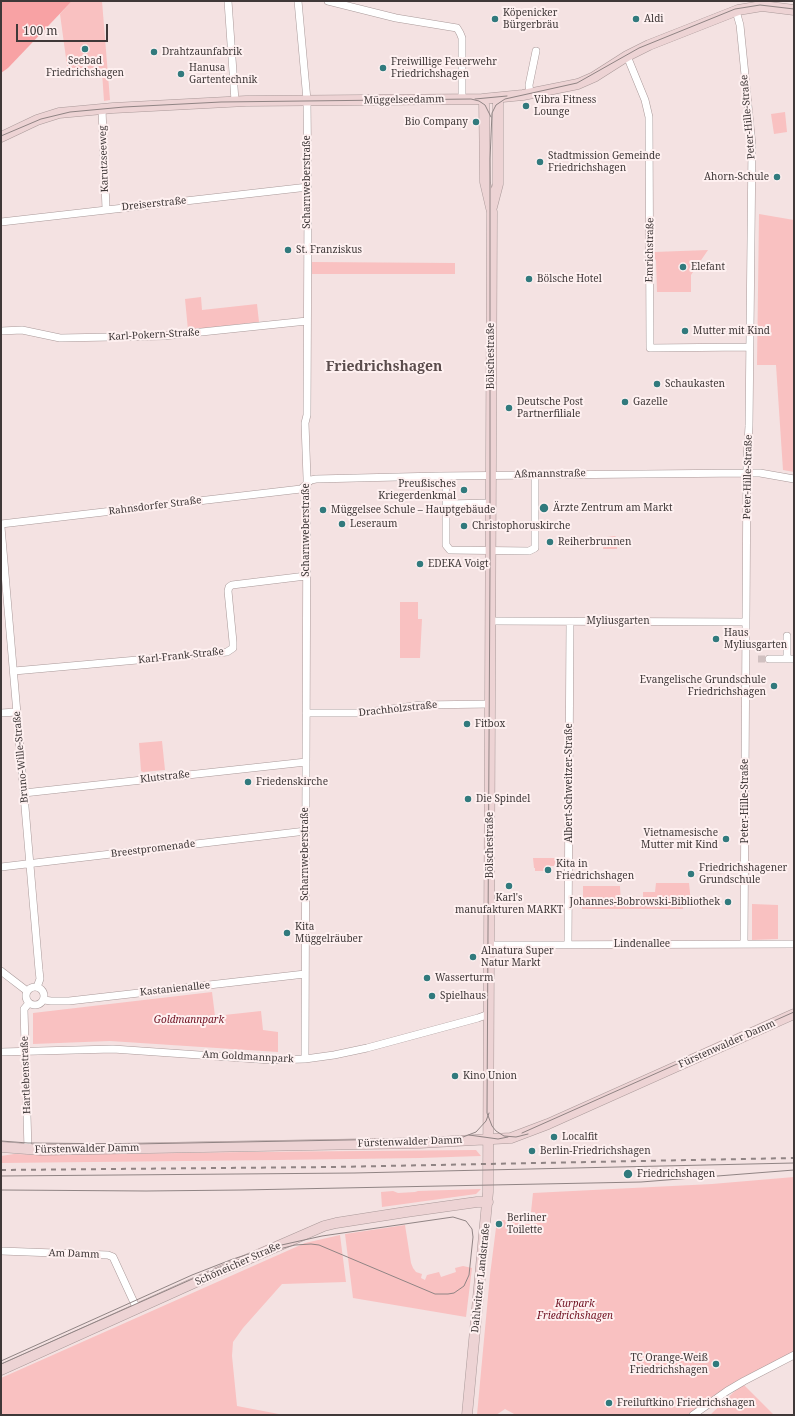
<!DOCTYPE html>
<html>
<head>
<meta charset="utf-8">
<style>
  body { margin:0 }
  #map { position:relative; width:795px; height:1416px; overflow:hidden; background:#f4e2e2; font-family:"Noto Serif",serif }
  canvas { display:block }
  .frame { position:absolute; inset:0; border:2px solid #3f3838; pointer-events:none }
  .scale { position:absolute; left:16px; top:24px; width:92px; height:18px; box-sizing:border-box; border:2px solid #3f3838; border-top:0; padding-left:5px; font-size:12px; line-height:14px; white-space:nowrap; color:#3f3838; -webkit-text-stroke:3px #fef0f0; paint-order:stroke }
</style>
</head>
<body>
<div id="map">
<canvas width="795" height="1416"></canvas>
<div class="frame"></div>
<div class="scale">100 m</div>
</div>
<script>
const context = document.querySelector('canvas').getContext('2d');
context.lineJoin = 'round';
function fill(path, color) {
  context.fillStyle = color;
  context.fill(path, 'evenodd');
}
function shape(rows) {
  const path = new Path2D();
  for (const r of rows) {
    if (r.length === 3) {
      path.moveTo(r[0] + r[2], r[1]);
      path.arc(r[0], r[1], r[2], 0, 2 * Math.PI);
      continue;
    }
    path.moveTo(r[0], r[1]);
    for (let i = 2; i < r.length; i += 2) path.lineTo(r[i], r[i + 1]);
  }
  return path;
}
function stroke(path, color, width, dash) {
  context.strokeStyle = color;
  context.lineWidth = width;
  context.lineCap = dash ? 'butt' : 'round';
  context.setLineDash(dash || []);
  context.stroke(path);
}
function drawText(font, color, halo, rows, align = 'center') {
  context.font = font + ' "Noto Serif",serif';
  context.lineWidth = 4;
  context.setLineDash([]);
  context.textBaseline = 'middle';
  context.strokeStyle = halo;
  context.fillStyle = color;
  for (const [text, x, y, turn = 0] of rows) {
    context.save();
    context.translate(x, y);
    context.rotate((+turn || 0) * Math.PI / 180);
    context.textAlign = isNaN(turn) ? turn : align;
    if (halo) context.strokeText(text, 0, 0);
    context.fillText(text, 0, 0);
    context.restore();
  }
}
const green = shape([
  [72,1,102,1,110,100,104,101,102,72,68,73,60,14],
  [785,112,787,132,774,134,771,114],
  [759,214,794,220,794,472,783,470,776,365,757,365],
  [708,250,691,275,691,292,657,292,656,260,653,257,654,252],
  [312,262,455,263,455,274,312,274],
  [201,297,202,310,257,304,259,322,188,330,185,299],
  [615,536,618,539,617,549,603,549,604,540,607,537],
  [400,602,418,602,418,619,422,619,420,658,400,658],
  [162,741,165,770,143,772,141,771,139,743],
  [533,858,555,858,556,860,554,866,546,866,546,871,535,871,535,868,534,868],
  [656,883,689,883,691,903,643,902,643,892,655,892],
  [583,886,620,886,621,904,583,904],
  [752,904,778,905,778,939,752,940],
  [582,905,683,905,683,909,582,909],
  [212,992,215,1016,261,1011,263,1030,278,1032,278,1052,110,1041,33,1044,33,1013],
  [476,1150,481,1156,420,1158,277,1160,1,1163,1,1156,14,1154,50,1155,246,1152],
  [794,1177,794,1352,738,1380,689,1415,516,1415,505,1409,496,1415,477,1415,490,1275,497,1220,517,1220,525,1224,534,1224,535,1212,531,1212,533,1193,712,1184],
  [481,1189,476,1194,382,1207,381,1192,393,1191,398,1193,415,1192,418,1191],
  [405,1225,411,1263,413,1268,416,1272,422,1274,421,1278,425,1280,427,1275,439,1272,441,1277,456,1272,455,1268,463,1266,472,1268,466,1317,353,1298,345,1234],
  [340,1235,346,1282,282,1284,243,1328,233,1342,232,1356,237,1406,284,1415,1,1415,1,1378,305,1243],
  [744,1385,774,1415,710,1415,738,1388]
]);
const water = shape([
  [1,1,72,1,8,68,1,73]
]);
const streetTunnel = shape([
  [758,659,769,659]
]);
const street = shape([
  [228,1,235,101],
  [298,1,307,100,308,200,307,415,305,423,307,478,305,1059],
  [328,1,396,18,457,28,460,33,462,38,462,99],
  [736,11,740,25,752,145,749,426,747,459,744,944],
  [627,56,645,100,649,117,650,348,749,347],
  [530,94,529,85,536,51],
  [102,109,106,209],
  [1,222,308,187],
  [1,331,22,330,60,338,163,336,307,321],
  [446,476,446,545,450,550,529,551,535,548,535,474],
  [447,504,491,503],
  [1,524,301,489,311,480,316,479,439,476,747,473,760,473,794,479],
  [1,527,39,970,40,979,37,987],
  [491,621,746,622],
  [787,636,787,659],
  [769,659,794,659],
  [14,671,227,652,233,648,233,642,228,591,229,587,232,585,306,576],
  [1,713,17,712],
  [306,713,361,713,421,705,491,704],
  [24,793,306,762],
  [1,867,306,831],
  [568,944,570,622],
  [490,945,794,944],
  [1,971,27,991],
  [35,996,9],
  [44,1000,51,1001,69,1001,305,974],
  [1,1052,113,1049,271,1060,305,1059,334,1055,367,1048,478,1018,489,1014],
  [28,1150,24,1009,29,1003],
  [1,1251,108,1255,113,1257,137,1309],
  [693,1415,727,1391,744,1381,794,1355]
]);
const secondary = shape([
  [1,137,37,120,59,113,113,108,246,101,482,99,523,95,578,84,594,77,627,56,649,45,738,10,762,6,794,10],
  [492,207,498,184,498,98],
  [1,1147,41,1150,419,1143,511,1138,548,1124,794,1014],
  [1,1370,216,1273,324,1226,336,1223,406,1212,477,1202,488,1202],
  [467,1415,488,1192,492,212,485,182,484,99]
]);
const tram = shape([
  [475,99,507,96],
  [1,136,41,119,70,112,124,107,221,102,471,99,479,101,485,105,491,117],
  [522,1133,794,1012],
  [528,1134,516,1137,504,1136,496,1131,492,1126,487,1113,490,566,490,159,492,113,496,105,505,99,577,83,639,48,735,9,760,5,794,9],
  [469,1135,498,1139,508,1137],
  [1,1141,28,1143,133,1144,452,1138,463,1137,476,1132,486,1121,489,1113],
  [1,1176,354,1173,794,1163],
  [1,1190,146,1191,242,1190,641,1182,794,1170],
  [1,1361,192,1275,233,1259,268,1248,322,1236,453,1217,466,1221,472,1229,473,1237,469,1275,464,1286,454,1293,448,1294,435,1294,319,1245,311,1244,295,1245,240,1259,208,1272,1,1364]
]);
const rail = shape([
  [1,1170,332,1167,794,1158]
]);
const markers = [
  [495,19,4,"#317a7d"],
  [636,19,4,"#317a7d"],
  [85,49,4,"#317a7d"],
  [154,52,4,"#317a7d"],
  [383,68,4,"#317a7d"],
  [181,74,4,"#317a7d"],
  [526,106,4,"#317a7d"],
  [476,122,4,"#317a7d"],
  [540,162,4,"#317a7d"],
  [777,177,4,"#317a7d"],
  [288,250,4,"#317a7d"],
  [683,267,4,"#317a7d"],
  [529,279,4,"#317a7d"],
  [685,331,4,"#317a7d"],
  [657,384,4,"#317a7d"],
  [625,402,4,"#317a7d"],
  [509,408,4,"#317a7d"],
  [464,490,4,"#317a7d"],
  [544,508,5,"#317a7d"],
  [323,510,4,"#317a7d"],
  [342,524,4,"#317a7d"],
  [464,526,4,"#317a7d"],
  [550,542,4,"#317a7d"],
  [420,564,4,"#317a7d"],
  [716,639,4,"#317a7d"],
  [774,686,4,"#317a7d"],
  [467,724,4,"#317a7d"],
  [248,782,4,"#317a7d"],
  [468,799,4,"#317a7d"],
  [726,839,4,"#317a7d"],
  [548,870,4,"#317a7d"],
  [691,874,4,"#317a7d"],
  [509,886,4,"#317a7d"],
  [728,902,4,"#317a7d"],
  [287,933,4,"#317a7d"],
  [473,957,4,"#317a7d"],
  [427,978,4,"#317a7d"],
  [432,996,4,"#317a7d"],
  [455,1076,4,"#317a7d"],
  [554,1137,4,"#317a7d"],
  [532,1151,4,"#317a7d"],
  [628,1174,5,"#317a7d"],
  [499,1224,4,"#317a7d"],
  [716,1364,4,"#317a7d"],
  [609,1403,4,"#317a7d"]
];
const poiNames = [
  ["Köpenicker",503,13],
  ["Bürgerbräu",503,25],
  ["Aldi",644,19],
  ["Drahtzaunfabrik",162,52],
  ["Seebad",85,61,"center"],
  ["Friedrichshagen",85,73,"center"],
  ["Freiwillige Feuerwehr",391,62],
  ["Friedrichshagen",391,74],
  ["Hanusa",189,68],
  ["Gartentechnik",189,80],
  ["Vibra Fitness",534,100],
  ["Lounge",534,112],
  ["Bio Company",468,122,"right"],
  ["Stadtmission Gemeinde",548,156],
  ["Friedrichshagen",548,168],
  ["Ahorn-Schule",769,177,"right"],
  ["St. Franziskus",296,250],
  ["Elefant",691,267],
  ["Bölsche Hotel",537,279],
  ["Mutter mit Kind",693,331],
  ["Schaukasten",665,384],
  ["Deutsche Post",517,402],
  ["Partnerfiliale",517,414],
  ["Gazelle",633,402],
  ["Preußisches",456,484,"right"],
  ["Kriegerdenkmal",456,496,"right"],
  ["Ärzte Zentrum am Markt",553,508],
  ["Müggelsee Schule – Hauptgebäude",331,510],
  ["Leseraum",350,524],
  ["Christophoruskirche",472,526],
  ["Reiherbrunnen",558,542],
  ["EDEKA Voigt",428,564],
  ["Haus",724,633],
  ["Myliusgarten",724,645],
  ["Evangelische Grundschule",766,680,"right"],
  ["Friedrichshagen",766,692,"right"],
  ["Fitbox",475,724],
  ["Friedenskirche",256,782],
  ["Die Spindel",476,799],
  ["Vietnamesische",718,833,"right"],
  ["Mutter mit Kind",718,845,"right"],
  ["Kita in",556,864],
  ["Friedrichshagen",556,876],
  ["Friedrichshagener",699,868],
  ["Grundschule",699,880],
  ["Karl's",509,898,"center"],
  ["manufakturen MARKT",509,910,"center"],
  ["Johannes-Bobrowski-Bibliothek",720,902,"right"],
  ["Kita",295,927],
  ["Müggelräuber",295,939],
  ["Alnatura Super",481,951],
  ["Natur Markt",481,963],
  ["Wasserturm",435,978],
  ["Spielhaus",440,996],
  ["Kino Union",463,1076],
  ["Localfit",562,1137],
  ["Berlin-Friedrichshagen",540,1151],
  ["Friedrichshagen",637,1174],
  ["Berliner",507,1218],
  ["Toilette",507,1230],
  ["TC Orange-Weiß",708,1358,"right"],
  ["Friedrichshagen",708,1370,"right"],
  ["Freiluftkino Friedrichshagen",617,1403]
];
const streetNames = [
  ["Müggelseedamm",404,100,-1],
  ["Peter-Hille-Straße",748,117,-95],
  ["Karutzseeweg",104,159,-92],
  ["Scharnweberstraße",307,182,-90],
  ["Dreiserstraße",154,204,-6],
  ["Emrichstraße",650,250,-89],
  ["Karl-Pokern-Straße",154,335,-3],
  ["Bölschestraße",491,356,-90],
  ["Aßmannstraße",550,474,-1],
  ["Peter-Hille-Straße",748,477,-89],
  ["Rahnsdorfer Straße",155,506,-7],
  ["Scharnweberstraße",306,530,-90],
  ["Myliusgarten",618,621],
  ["Karl-Frank-Straße",181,656,-6],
  ["Drachholzstraße",398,709,-6],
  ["Bruno-Wille-Straße",21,757,-95],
  ["Klutstraße",165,777,-6],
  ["Albert-Schweitzer-Straße",569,783,-90],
  ["Peter-Hille-Straße",745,801,-90],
  ["Bölschestraße",490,845,-90],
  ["Breestpromenade",153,849,-7],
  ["Scharnweberstraße",305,854,-90],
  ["Lindenallee",642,944],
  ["Kastanienallee",175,989,-6],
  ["Fürstenwalder Damm",727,1044,-24],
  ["Am Goldmannpark",248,1057,3],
  ["Hartlebenstraße",26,1075,-92],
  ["Fürstenwalder Damm",410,1142,-2],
  ["Fürstenwalder Damm",87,1149,-1],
  ["Am Damm",74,1254,2],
  ["Schöneicher Straße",238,1264,-24],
  ["Dahlwitzer Landstraße",481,1278,-84]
];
const parkNames = [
  ["Goldmannpark",189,1020],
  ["Kurpark",575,1304],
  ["Friedrichshagen",575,1316]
];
const districtNames = [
  ["Friedrichshagen",384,367]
];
fill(green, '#f9c1c1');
fill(water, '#f8a2a4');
stroke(streetTunnel, '#d0c0c0', 7, [7, 3.5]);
stroke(street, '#a99999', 8);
stroke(secondary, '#a99999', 11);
stroke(street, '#fff', 7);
stroke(secondary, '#edd3d4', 10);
stroke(tram, '#908484', 1);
stroke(rail, '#908484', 2, [5, 5]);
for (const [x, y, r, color] of markers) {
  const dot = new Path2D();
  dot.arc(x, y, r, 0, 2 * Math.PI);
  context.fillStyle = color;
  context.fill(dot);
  stroke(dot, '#fef0f0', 1.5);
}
drawText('10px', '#3f3838', '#fef0f0', poiNames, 'left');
drawText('10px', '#3f3838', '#fef0f0', streetNames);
drawText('italic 10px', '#6f1020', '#fef0f0', parkNames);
drawText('bold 14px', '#5a4c4c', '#fef0f0', districtNames);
</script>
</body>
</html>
